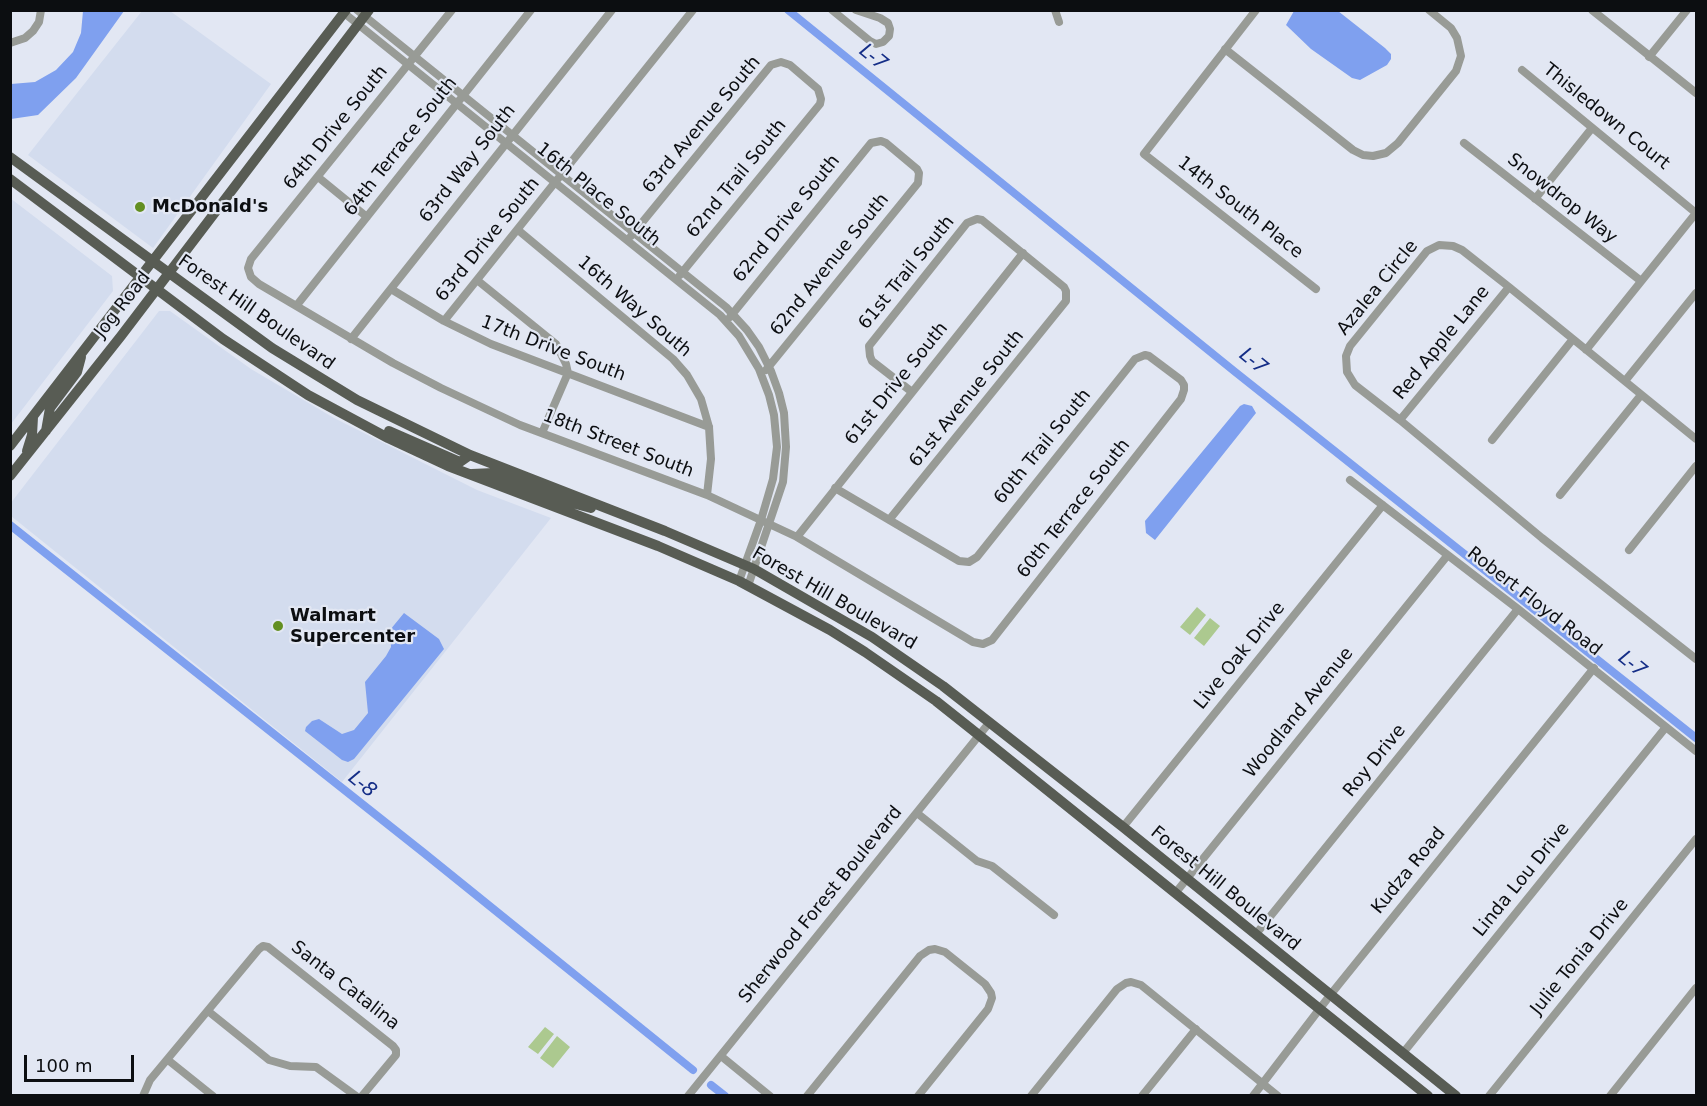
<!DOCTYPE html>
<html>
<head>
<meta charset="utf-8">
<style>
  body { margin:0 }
  #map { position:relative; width:1707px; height:1106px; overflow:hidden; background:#e2e7f3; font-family:"DejaVu Sans",sans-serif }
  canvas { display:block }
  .frame { position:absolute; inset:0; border:12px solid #0c0e11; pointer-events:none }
  .scale { position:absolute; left:24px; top:1055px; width:110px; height:27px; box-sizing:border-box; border:3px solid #0c0e11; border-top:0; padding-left:8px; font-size:18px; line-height:21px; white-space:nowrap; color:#0c0e11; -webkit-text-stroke:4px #e2e7f3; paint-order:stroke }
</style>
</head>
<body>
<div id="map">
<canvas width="1707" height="1106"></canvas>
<div class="frame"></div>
<div class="scale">100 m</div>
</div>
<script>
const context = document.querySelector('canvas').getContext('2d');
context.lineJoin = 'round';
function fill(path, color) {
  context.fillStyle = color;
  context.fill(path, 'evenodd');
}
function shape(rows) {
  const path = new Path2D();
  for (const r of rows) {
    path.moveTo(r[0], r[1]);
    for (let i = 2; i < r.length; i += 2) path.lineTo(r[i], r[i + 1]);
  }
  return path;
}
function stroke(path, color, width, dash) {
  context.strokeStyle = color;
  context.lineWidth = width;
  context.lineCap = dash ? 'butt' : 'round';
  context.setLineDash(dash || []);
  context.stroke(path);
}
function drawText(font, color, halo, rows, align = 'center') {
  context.font = font + ' "DejaVu Sans",sans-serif';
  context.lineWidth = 4.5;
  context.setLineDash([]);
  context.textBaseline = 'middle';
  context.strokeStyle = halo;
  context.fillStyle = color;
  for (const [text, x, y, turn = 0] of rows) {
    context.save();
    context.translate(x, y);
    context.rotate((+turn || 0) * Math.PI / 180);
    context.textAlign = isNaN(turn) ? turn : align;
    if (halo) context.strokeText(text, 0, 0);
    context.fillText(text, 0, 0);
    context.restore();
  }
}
const built = shape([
  [142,11,170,11,271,84,153,248,28,155],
  [10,198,112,276,113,291,11,424],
  [159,311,170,311,251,369,334,418,477,490,551,518,342,782,11,516,10,504]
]);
const green = shape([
  [1197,607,1206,615,1190,635,1180,627],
  [1210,618,1220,626,1204,646,1194,638],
  [545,1027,554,1034,538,1054,528,1047],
  [557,1036,570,1047,553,1068,540,1058]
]);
const water = shape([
  [83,11,124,11,76,78,38,115,11,119,11,84,35,82,56,70,73,52,81,33],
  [1294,11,1338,11,1385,48,1391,54,1391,59,1387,65,1360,80,1352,78,1311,49,1286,25],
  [1244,404,1252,406,1256,413,1155,540,1146,533,1145,521,1240,406],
  [404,613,439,639,444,649,354,759,348,762,342,760,305,731,306,727,312,721,319,719,342,734,354,730,368,713,365,682,386,656,391,647,390,630]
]);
const canal = shape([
  [788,10,1234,371,1696,738],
  [10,525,424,853,693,1070],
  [711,1085,725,1096]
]);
const minor = shape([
  [357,10,726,307,747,330,759,347,771,371,779,393,784,413,786,447,783,482,748,586],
  [452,10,251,259,248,268,251,277,259,284,393,363,441,388,520,425,707,495,797,537,973,642,983,644,992,640,1181,399,1184,390,1184,385,1181,380,1149,356,1145,355,1135,359,977,557,969,562,959,561,835,488],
  [832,10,870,41,876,44,883,42,889,36,890,29,888,23,880,18,856,10],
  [1055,10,1059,22],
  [1256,10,1144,154,1316,289],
  [1592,10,1696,93],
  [344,13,720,315,739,336,759,369,769,395,774,415,777,447,773,479,761,520,739,581],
  [10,43,25,38,33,31,39,22,41,10],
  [1225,49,1353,150,1363,155,1373,156,1386,153,1398,143,1456,71,1461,56,1457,38,1451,28,1429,10],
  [1649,57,1687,10],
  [1522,70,1696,213],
  [1464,143,1641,281],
  [318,177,367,217],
  [1535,199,1592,128],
  [518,230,673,359,687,375,701,399,709,427,711,459,707,495],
  [631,236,771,65,781,62,790,65,818,89,821,99,820,104,680,275],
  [477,280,556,344,566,364,568,373,542,433],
  [391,289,444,321,491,344,709,427],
  [297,305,531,10],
  [730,317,871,143,881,141,886,143,917,169,919,173,918,183,766,370],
  [444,321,693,10],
  [351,339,612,10],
  [1586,350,1696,213],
  [1625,381,1696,293],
  [1400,420,1509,287],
  [1696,439,1509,287,1462,250,1453,246,1439,245,1427,251,1350,346,1346,356,1347,372,1355,385,1400,420,1542,538,1696,659],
  [1492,440,1573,339],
  [1350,480,1518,609,1696,751],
  [1560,495,1641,395],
  [889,520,1066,301,1066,291,1064,287,982,220,977,219,967,223,869,346,870,356,872,361,912,392],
  [797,537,1023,253],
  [1629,550,1696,466],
  [917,813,977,861,992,866,1054,915],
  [1123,827,1383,505],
  [1177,891,1447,556],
  [1256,934,1518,609],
  [208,1011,269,1060,290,1066,316,1067,356,1096],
  [1403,1053,1666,727],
  [721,1056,770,1096],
  [168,1060,213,1096],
  [143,1096,150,1080,259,949,263,946,268,947,393,1046,396,1050,396,1055,362,1096],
  [688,1096,989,723],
  [807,1096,920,956,929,950,935,949,945,952,985,984,991,993,992,998,988,1009,918,1096],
  [1031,1096,1117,989,1126,983,1131,982,1141,985,1278,1096],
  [1142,1096,1196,1029],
  [1253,1096,1331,994,1594,668],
  [1489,1096,1696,839],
  [1610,1096,1696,988]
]);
const major = shape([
  [10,157,272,348,357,400,470,455,665,531,754,569,872,637,943,686,1123,827,1456,1096],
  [10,179,223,339,308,395,388,438,448,466,658,546,739,581,830,630,865,652,936,701,970,728,1428,1096],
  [46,431,50,408,77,372,81,357],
  [389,431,460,462,470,455],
  [10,446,346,10],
  [27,451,32,435,33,417],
  [472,474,494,473,576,504,591,508],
  [10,476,121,336,369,10]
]);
const markers = [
  [140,207,6,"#638f21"],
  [278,626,6,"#638f21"]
];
const streetNames = [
  ["Thisledown Court",1606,117,39],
  ["63rd Avenue South",702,125,-50],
  ["64th Drive South",336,128,-51],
  ["64th Terrace South",401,147,-52],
  ["63rd Way South",468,164,-52],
  ["62nd Trail South",737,179,-51],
  ["16th Place South",598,195,39],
  ["Snowdrop Way",1562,199,38],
  ["14th South Place",1240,208,38],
  ["62nd Drive South",787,219,-51],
  ["63rd Drive South",488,240,-51],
  ["62nd Avenue South",830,265,-51],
  ["61st Trail South",907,273,-51],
  ["Azalea Circle",1378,288,-51],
  ["Jog Road",123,305,-52],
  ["16th Way South",634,307,41],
  ["Forest Hill Boulevard",256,313,35],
  ["Red Apple Lane",1442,343,-51],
  ["17th Drive South",553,349,21],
  ["61st Drive South",897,384,-51],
  ["61st Avenue South",967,399,-51],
  ["18th Street South",618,444,21],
  ["60th Trail South",1043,447,-51],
  ["60th Terrace South",1074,509,-52],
  ["Forest Hill Boulevard",834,599,30],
  ["Robert Floyd Road",1534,602,38],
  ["Live Oak Drive",1240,656,-51],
  ["Woodland Avenue",1299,713,-51],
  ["Roy Drive",1375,761,-51],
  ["Kudza Road",1409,871,-51],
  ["Linda Lou Drive",1522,880,-51],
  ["Forest Hill Boulevard",1225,889,39],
  ["Sherwood Forest Boulevard",821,905,-51],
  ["Julie Tonia Drive",1580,957,-51],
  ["Santa Catalina",345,986,38]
];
const poiNames = [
  ["McDonald's",152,207],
  ["Walmart",290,616],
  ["Supercenter",290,637]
];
const waterNames = [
  ["L-7",873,58,39],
  ["L-7",1253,362,39],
  ["L-7",1632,665,39],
  ["L-8",362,785,39]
];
fill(built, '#d3dcee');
fill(green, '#acc98f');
fill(water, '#7fa0ef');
stroke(canal, '#7fa0ef', 8);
stroke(minor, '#989b96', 8);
stroke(major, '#585c54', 10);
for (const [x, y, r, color] of markers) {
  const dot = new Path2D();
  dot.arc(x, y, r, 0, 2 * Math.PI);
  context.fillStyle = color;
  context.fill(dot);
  stroke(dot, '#e2e7f3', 2);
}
drawText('18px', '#0c0e11', '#e2e7f3', streetNames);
drawText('bold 18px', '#0c0e11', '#e2e7f3', poiNames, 'left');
drawText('italic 20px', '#152e87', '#e2e7f3', waterNames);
</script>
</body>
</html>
